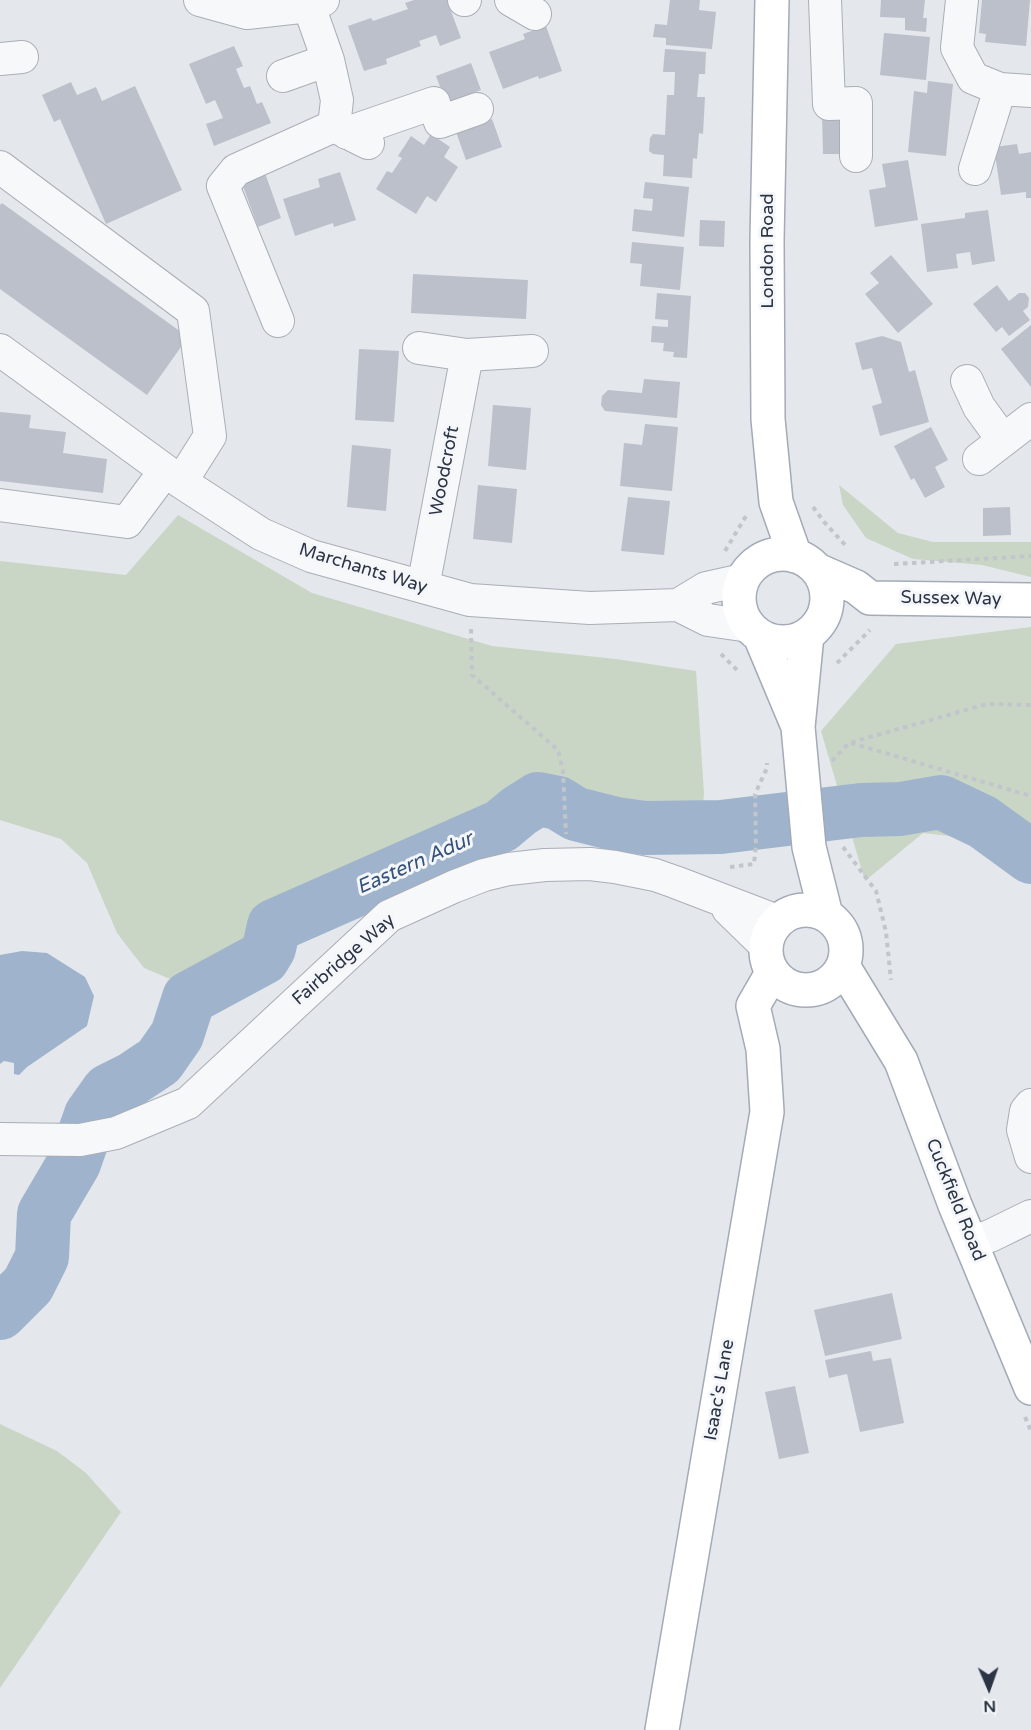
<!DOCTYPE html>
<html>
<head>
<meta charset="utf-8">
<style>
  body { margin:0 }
  #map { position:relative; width:1031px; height:1730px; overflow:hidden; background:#e4e7ec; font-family:"Varela Round",sans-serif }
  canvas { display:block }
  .north { position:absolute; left:959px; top:1658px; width:60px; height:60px; -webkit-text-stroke:4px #f4f6f9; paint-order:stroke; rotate:178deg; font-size:16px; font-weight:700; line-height:24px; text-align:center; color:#2b3445 }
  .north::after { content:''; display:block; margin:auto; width:21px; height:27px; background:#2b3445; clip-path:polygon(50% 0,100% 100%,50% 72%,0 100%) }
</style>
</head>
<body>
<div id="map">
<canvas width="1031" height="1730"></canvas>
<div class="north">N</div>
</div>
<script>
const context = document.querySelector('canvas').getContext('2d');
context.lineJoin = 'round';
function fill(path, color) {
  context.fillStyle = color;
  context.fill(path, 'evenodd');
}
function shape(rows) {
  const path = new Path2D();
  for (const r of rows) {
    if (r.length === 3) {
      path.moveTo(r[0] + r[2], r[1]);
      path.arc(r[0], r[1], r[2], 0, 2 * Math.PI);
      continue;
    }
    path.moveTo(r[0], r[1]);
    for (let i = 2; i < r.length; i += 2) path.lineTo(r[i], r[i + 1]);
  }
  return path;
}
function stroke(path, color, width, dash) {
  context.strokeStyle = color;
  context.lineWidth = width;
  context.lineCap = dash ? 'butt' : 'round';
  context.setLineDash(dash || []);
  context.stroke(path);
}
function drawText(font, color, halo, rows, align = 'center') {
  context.font = font + ' "Varela Round",sans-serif';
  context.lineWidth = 6;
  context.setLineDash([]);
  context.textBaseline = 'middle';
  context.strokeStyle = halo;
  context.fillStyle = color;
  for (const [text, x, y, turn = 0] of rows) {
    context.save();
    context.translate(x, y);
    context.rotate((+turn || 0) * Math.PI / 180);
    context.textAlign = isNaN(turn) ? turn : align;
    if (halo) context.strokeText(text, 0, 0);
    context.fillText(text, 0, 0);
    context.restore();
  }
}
const green = shape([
  [839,485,898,533,933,542,1031,542,1031,577,982,565,913,559,866,538,843,505],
  [178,515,312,593,492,646,616,659,696,671,704,793,701,827,541,792,469,843,406,869,321,909,170,997,170,979,144,968,117,933,87,863,61,839,0,820,0,561,126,575],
  [1031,627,1031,845,923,833,865,881,821,731,896,644],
  [0,1424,57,1451,86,1473,121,1512,0,1688]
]);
const water = shape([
  [22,951,47,953,85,977,94,996,87,1026,27,1067,19,1075,14,1074,14,1063,4,1061,0,1064,0,955]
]);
const river = shape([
  [0,1313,28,1285,42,1257,44,1214,74,1163,91,1115,108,1091,132,1079,159,1061,177,1035,189,998,263,958,269,948,274,926,501,826,519,811,538,799,558,803,576,814,616,824,645,828,721,827,861,810,900,809,941,802,983,822,1031,857]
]);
const building = shape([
  [414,0,447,0,461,38,440,46,436,35,419,41,421,46,386,59,387,64,364,71,348,26,371,18,373,21,408,9,405,3],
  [670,0,700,0,699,10,716,12,712,49,666,45,666,38,653,37,655,24,667,25],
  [881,0,925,0,923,18,927,18,926,32,905,30,905,18,880,17],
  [982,0,1030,0,1026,46,985,42,986,34,979,33],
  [546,26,562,71,539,79,538,76,503,89,489,52,525,39,523,34],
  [884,33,930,37,926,80,880,75],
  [234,46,243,66,236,69,244,88,250,86,257,104,262,102,271,123,214,146,206,124,223,118,215,100,206,104,189,64],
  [665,49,706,52,705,74,699,74,697,97,705,97,703,134,699,133,697,159,693,158,692,178,663,176,664,155,653,154,649,151,650,138,653,134,665,135,667,95,674,95,675,72,663,72],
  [471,63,481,90,446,103,436,76],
  [928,81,953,84,946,156,908,152,914,91,927,93],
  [71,82,77,95,96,87,102,101,135,86,182,190,106,224,60,119,54,122,42,95],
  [822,114,849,114,850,154,823,154],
  [492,119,502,147,466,160,456,132],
  [431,134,450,147,444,157,458,167,436,202,427,196,416,214,376,189,387,171,392,173,402,158,398,156,411,136,424,145],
  [1017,144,1019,154,1031,152,1031,198,1026,198,1026,192,1001,195,994,147],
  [908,160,918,220,875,227,869,190,886,187,882,164],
  [340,172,356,220,334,227,333,223,295,236,283,199,320,187,318,179],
  [265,173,281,218,258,227,241,181],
  [645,182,689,187,684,237,632,231,634,209,652,211,653,199,643,198],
  [2,203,188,337,147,395,0,289,0,205],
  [988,210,995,261,972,265,970,252,956,254,958,268,927,272,921,224,965,218,965,213],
  [700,220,725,221,724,247,699,246],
  [632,242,684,247,680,290,640,286,642,264,630,263],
  [891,255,933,304,898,333,865,294,879,283,870,273],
  [413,274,528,280,526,319,411,313],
  [997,285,1009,301,1019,293,1025,293,1029,298,1028,307,1023,311,1030,320,1009,336,1002,327,996,332,973,304],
  [657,293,691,296,687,358,673,357,674,352,663,351,664,343,651,342,652,326,668,327,668,320,655,319],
  [1031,325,1031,387,1001,349],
  [882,336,901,342,909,372,915,370,929,422,880,436,872,406,882,403,872,368,862,370,855,343],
  [359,349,399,351,394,422,355,420],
  [644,379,680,382,677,418,605,411,601,405,602,396,608,390,642,393],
  [493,405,531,408,526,470,488,466],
  [0,412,31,415,29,428,66,432,63,453,107,459,103,493,0,481],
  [645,424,678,427,672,491,620,486,624,443,642,445],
  [931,427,948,460,935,467,945,487,925,498,914,478,911,480,894,446],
  [352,445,391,449,386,511,347,507],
  [478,485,517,489,512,543,473,539],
  [628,497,670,501,664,555,621,551],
  [1010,507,1011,535,983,536,983,508],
  [892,1293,902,1339,825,1356,814,1310],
  [871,1351,873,1361,891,1358,904,1423,860,1432,847,1374,829,1378,825,1360],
  [795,1386,809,1453,779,1459,765,1392]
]);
const path = shape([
  [813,507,825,523,847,547],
  [725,551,746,516],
  [894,564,1031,556],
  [471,629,472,675,558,750,563,771,566,834],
  [721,654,739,672],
  [837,663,870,630],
  [851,743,1031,796],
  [832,761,849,743,987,704,1031,705],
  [843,847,876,891,886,932,891,980],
  [730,867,754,864,756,844,755,794,767,768,767,763],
  [1025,1417,1031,1431]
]);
const minor = shape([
  [200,0,247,13,309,6,323,0],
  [464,0,465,0],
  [511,0,535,14],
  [825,0,829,104,856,103,856,156],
  [962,0,957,48,973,78,1000,89,1031,91],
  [309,6,328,60,337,100,334,126],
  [0,59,22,57],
  [283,76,328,60],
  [347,133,434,103,440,122,477,109],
  [0,167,193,311,210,436,181,482],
  [975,169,1000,89],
  [278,321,223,186,236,170,334,126,368,143],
  [419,348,467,355,532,351],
  [0,350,181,482,261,534,311,556,470,600,590,608,678,605,708,620,749,626],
  [967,381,979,407,1003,440],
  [979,459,1031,419],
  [0,505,127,522,165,471],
  [423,587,467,355],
  [678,605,706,588,742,580],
  [728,909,765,945],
  [1031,1105,1026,1111,1023,1130,1031,1157],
  [0,1139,80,1140,116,1133,188,1103,389,916,453,887,484,875,509,869,545,865,590,864,615,867,655,875,675,882,777,921],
  [970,1242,990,1236,1031,1216]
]);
const major = shape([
  [772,0,767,240,768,419,776,502,795,556],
  [783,598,44],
  [817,570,856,587,870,598,1031,600],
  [807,635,798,727,809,847,826,915],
  [760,636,796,722],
  [806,950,40],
  [843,966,901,1061,955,1205,1031,1388],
  [662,1730,767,1112,763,1049,753,1006,772,973]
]);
const streetNames = [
  ["London Road",768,251,-90],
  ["Woodcroft",445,471,-79],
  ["Marchants Way",363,569,17],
  ["Sussex Way",951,599,1],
  ["Fairbridge Way",344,960,-41],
  ["Cuckfield Road",955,1200,68],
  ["Isaac's Lane",720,1390,-80]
];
const waterNames = [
  ["Eastern Adur",415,864,-24]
];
fill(green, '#c9d6c5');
fill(water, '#9fb4cc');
stroke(river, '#9fb4cc', 54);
fill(building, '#bbc0ca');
stroke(minor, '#a9aeb7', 34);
stroke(major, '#a3abb8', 36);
stroke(path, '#c2c5cb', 4, [4.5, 4.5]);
stroke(minor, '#f7f8fa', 32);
stroke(major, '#fff', 33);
drawText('18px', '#2b3445', '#f4f6f9', streetNames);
drawText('italic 20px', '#34527a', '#f4f6f9', waterNames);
</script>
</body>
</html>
